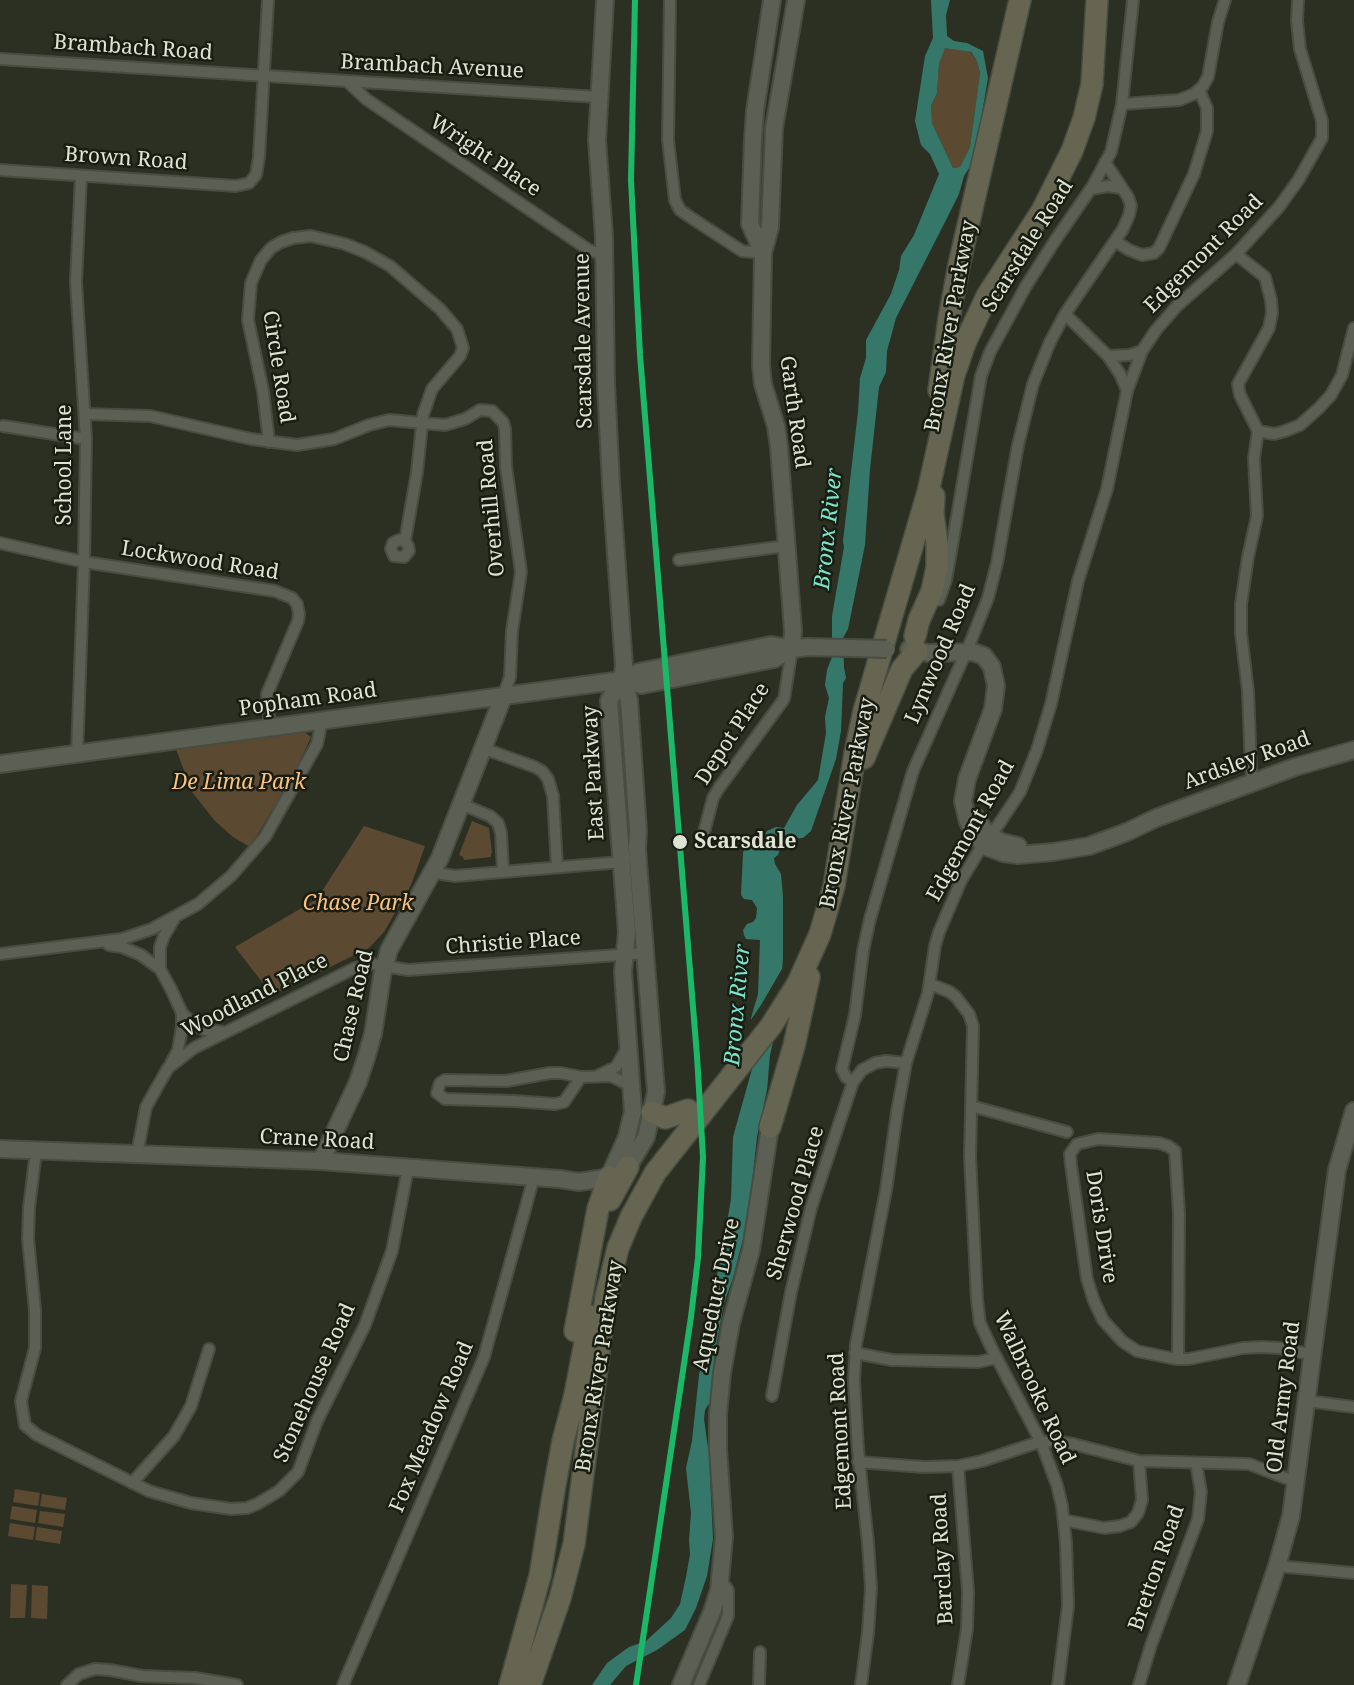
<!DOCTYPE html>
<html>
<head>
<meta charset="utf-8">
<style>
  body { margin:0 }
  canvas { display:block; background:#2c3023 }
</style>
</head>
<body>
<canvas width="1354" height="1685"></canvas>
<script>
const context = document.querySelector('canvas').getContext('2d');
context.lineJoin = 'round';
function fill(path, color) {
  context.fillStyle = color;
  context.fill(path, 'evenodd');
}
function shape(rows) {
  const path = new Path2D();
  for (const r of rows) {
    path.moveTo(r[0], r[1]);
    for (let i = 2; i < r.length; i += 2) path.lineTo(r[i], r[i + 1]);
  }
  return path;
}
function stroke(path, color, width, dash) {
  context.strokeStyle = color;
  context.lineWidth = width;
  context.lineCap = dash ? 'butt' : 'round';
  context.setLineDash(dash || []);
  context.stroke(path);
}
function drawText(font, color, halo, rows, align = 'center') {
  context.font = font + ' "Noto Serif",serif';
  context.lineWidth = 5;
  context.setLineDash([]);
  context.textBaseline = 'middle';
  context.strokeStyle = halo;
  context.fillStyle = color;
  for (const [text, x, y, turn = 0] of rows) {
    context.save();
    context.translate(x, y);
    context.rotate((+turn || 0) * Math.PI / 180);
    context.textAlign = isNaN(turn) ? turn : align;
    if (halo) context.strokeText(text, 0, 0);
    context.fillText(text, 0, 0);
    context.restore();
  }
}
const green = shape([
  [945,47,970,52,977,61,980,73,970,147,960,167,953,168,932,123,931,106,937,93,939,64],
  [304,732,311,737,294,774,250,847,233,837,215,821,192,792,176,749],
  [472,821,489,828,492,853,491,853,491,857,464,860,463,857,459,855],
  [364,826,425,846,411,885,384,932,369,948,272,995,235,947,317,899],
  [15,1489,40,1493,38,1506,13,1502],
  [42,1494,67,1498,65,1510,40,1506],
  [12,1506,37,1510,35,1523,10,1519],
  [40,1511,65,1514,63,1527,38,1523],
  [10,1523,35,1527,33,1540,8,1536],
  [37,1527,62,1531,60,1544,35,1540],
  [11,1584,27,1585,25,1618,10,1618],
  [32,1585,48,1586,47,1619,31,1618]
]);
const water = shape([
  [931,0,950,0,946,15,947,36,954,41,967,43,983,51,988,78,974,160,964,176,959,194,945,222,896,318,887,351,886,372,879,387,870,469,865,545,848,629,843,638,844,668,846,678,843,683,841,731,836,759,811,831,803,838,789,839,781,846,778,855,774,858,775,864,781,874,783,897,783,958,778,1020,770,1055,767,1090,757,1137,748,1219,733,1278,724,1303,715,1352,710,1402,705,1410,704,1419,709,1455,713,1539,707,1576,696,1608,685,1630,657,1650,626,1666,610,1685,592,1685,607,1663,629,1647,646,1641,671,1618,680,1604,686,1577,690,1554,689,1540,691,1513,686,1468,692,1441,699,1375,713,1291,721,1258,731,1199,733,1137,752,1069,751,1018,758,994,760,940,746,939,744,935,743,930,747,924,753,922,756,918,757,908,752,900,744,899,741,895,743,853,747,841,754,835,764,837,767,831,776,827,784,828,797,805,818,780,826,733,825,717,829,698,825,685,827,670,832,657,832,616,844,547,843,541,858,412,860,378,866,358,866,340,891,294,899,270,901,256,914,235,939,174,930,154,921,145,915,121,925,56,933,38],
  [945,48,971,52,977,61,980,73,970,147,960,167,953,168,932,123,931,106,937,93,939,64]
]);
const pier = shape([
  [786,962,781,1021,749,1068,748,1024,761,1005]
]);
const street = shape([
  [670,0,668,140,675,200,680,210,690,217,742,251,763,253],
  [0,59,598,97],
  [348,82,366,99,589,250,604,255],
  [1122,104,1179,100,1194,94,1203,86,1208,77,1218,22,1225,0],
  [0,170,236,186,249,183,256,175,259,157,268,0],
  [1091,189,1108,186,1121,188],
  [1115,241,1129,250,1142,255,1154,253,1159,248,1194,174,1207,131,1207,108,1199,90],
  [1236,254,1265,277,1271,300,1272,313,1269,328,1238,384,1240,395,1258,431,1274,434,1285,431,1300,425,1319,408,1331,395,1342,375,1354,328],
  [1065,314,1108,356,1130,355,1142,351],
  [1108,356,1120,374,1127,390],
  [86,414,150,416,251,439,297,445,334,439,369,425,389,420,445,425,465,419,480,410,492,411,503,422,505,429,506,467,521,572,512,631,510,677,503,697],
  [3,426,86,439],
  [269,442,263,391,248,320,251,283,261,260,271,248,281,242,293,238,311,236,345,244,365,252,390,266,440,309,457,329,463,348,460,356,432,389,423,415,417,472,405,541,408,546,409,551,404,557,394,556,391,549,393,543,399,540,405,541],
  [0,543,84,562,275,591,292,598,297,604,299,614,298,621,267,694,270,728],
  [679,560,786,546],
  [939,600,946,580,953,540,981,376,990,352,1026,286,1056,239,1092,187,1111,152,1122,104,1133,0],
  [482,748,535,767,542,771,548,779,553,796,557,867],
  [77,754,84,562,86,439,76,282,81,176],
  [1253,782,1251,768,1248,691,1241,633,1241,604,1248,557,1257,516,1254,458,1258,431],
  [461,804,490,816,498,823,501,833,503,871],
  [702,840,713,798,719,788,784,699,792,649],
  [434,871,442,874,455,876,621,862,626,859],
  [109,945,122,947,141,955,160,969,171,989,182,1013,182,1027,178,1050,171,1063],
  [0,954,122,939,152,929,198,904,231,876,265,837,317,744,322,721],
  [160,969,160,947,164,936,174,919],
  [930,984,950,992,956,997,969,1014,973,1026,970,1156,977,1300,980,1323,991,1347,1041,1442,1057,1485,1062,1506,1066,1543,1068,1606,1058,1685],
  [182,1013,193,1024,205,1030,224,1032],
  [550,1073,561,1073,581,1077,564,1102,555,1104,514,1101,445,1099,437,1093,440,1083,445,1080,506,1081,550,1073],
  [599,1075,616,1067,627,1048],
  [581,1077,611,1076,631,1086],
  [853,1082,846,1077,842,1069,855,1015,863,951,870,919,913,771,970,643,988,598,997,563,1018,445,1033,384,1050,342,1065,314,1123,229,1129,215,1131,206,1128,197,1105,162],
  [971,1106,1067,1132],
  [36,1151,29,1208,28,1239,35,1310,35,1348,21,1401,25,1425,37,1435,149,1491,191,1503,231,1509,247,1508,257,1504,279,1491,298,1472,317,1421,365,1325,392,1251,408,1168],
  [137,1154,146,1107,168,1068,194,1048,355,968,372,964,408,970,646,953],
  [855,1353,892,1360,978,1362,997,1358],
  [1178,1359,1179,1214,1175,1151,1168,1146,1159,1143,1098,1139,1077,1144,1070,1154,1071,1165,1087,1279,1094,1301,1103,1320,1122,1341,1137,1351,1171,1358,1178,1359,1189,1359,1243,1348,1262,1347,1280,1348,1313,1355],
  [772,1396,791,1292,811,1208,853,1082,862,1070,875,1063,886,1061,906,1063],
  [1307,1401,1354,1407],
  [858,1462,924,1467,958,1466,982,1461,1036,1443,1053,1441,1073,1444,1139,1461,1249,1464,1296,1482],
  [958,1466,968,1592,967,1629,958,1685],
  [132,1483,174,1436,191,1406,209,1349],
  [1064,1520,1104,1528,1120,1526,1131,1522,1138,1513,1142,1500,1139,1461],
  [1277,1566,1354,1573],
  [67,1685,79,1674,95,1669,110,1670,142,1676,195,1678,237,1685],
  [343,1685,484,1357,534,1177],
  [699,1685,728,1616,728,1590,721,1580],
  [759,1685,760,1652],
  [861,1685,868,1633,871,1588,868,1543,858,1450,854,1381,856,1344,886,1190,897,1112,906,1063,928,993,935,946,939,932,961,881,983,844,999,824,1020,792,1037,750,1051,704,1078,581,1107,489,1127,391,1142,351,1156,330,1177,306,1236,254,1279,207,1299,179,1322,138,1322,121,1300,49,1297,21,1298,0],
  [1139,1685,1151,1645,1198,1519,1201,1492,1196,1463]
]);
const secondary = shape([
  [605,0,597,140,604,237,606,384,611,484,624,666,622,680,609,700,627,932,623,972,633,1111,627,1137,609,1177],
  [763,253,750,224,753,139,755,111,772,0],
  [792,649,793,630,779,447,776,426,763,384,761,365,763,253,770,227,774,128,796,0],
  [909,649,928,653,973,652,984,656,992,667,996,686,993,709,967,779,963,801,968,822,976,837,987,847,1003,853,1018,855,1053,852,1089,846,1127,832,1156,818,1295,767,1354,750],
  [622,680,642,685,774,659,792,649,807,647,850,648],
  [0,764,622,680,639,672,771,645,792,649],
  [977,818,984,830,990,835,1001,842,1018,846],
  [0,1149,321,1161,560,1179,579,1182,605,1178,628,1167,646,1137,656,1092,637,849,638,831,629,700,622,680],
  [321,1161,358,1082,366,1058,373,1034,382,976,389,950,440,858,503,697],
  [681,1685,712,1612,719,1590,724,1537,718,1449,718,1414,722,1373,731,1323,751,1250,770,1127],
  [1237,1685,1277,1566,1291,1516,1337,1170,1354,1111]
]);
const highway = shape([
  [939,390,949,319,959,265,1020,0],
  [915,636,919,620,932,591,937,567,937,543,933,514,934,496],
  [864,758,902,669,917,651],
  [652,1112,665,1118,688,1110],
  [770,1127,794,1046,809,977],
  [610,1200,628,1167],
  [575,1331,598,1209,609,1177],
  [510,1685,540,1576,554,1490,563,1441,575,1395,590,1316],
  [530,1685,560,1598,574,1544,606,1297,618,1248,631,1217,655,1173,771,1026,798,983,820,934,834,886,855,753,864,711,928,492,954,375,965,343,987,296,1042,211,1072,151,1084,118,1092,84,1097,0]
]);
const secondaryBridge = shape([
  [850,648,887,649]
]);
const rail1 = shape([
  [635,0,631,180,640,355,697,1056,703,1157,698,1258,691,1317,636,1685]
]);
const markers = [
  [680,842,8,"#dee4d4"]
];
const streetNames = [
  ["Brambach Road",133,48,4],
  ["Brambach Avenue",432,67,3],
  ["Wright Place",485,156,34],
  ["Brown Road",126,159,4],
  ["Scarsdale Road",1028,246,-58],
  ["Edgemont Road",1204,254,-45],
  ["Bronx River Parkway",951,326,-80],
  ["Scarsdale Avenue",584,341,-91],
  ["Circle Road",278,367,81],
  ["Garth Road",794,412,82],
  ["School Lane",65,465,-90],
  ["Overhill Road",492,508,-95],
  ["Lockwood Road",200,561,9],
  ["Lynwood Road",941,654,-67],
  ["Popham Road",308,700,-8],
  ["Depot Place",733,734,-57],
  ["Ardsley Road",1247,761,-20],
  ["East Parkway",594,773,-93],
  ["Bronx River Parkway",848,803,-79],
  ["Edgemont Road",971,831,-61],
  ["Christie Place",513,943,-4],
  ["Woodland Place",255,996,-27],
  ["Chase Road",354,1006,-77],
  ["Crane Road",317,1140,3],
  ["Sherwood Place",796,1203,-74],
  ["Doris Drive",1101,1227,81],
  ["Aqueduct Drive",717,1295,-78],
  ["Bronx River Parkway",600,1366,-81],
  ["Stonehouse Road",315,1383,-66],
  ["Walbrooke Road",1034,1388,65],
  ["Old Army Road",1284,1397,-83],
  ["Fox Meadow Road",432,1427,-67],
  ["Edgemont Road",841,1431,-93],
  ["Barclay Road",943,1559,-93],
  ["Bretton Road",1157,1568,-71]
];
const parkNames = [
  ["De Lima Park",239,783],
  ["Chase Park",358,904]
];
const stopNames = [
  ["Scarsdale",694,842]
];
const waterNames = [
  ["Bronx River",829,529,-84],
  ["Bronx River",738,1005,-85]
];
fill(green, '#5c4932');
fill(water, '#357869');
fill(pier, '#2c3023');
stroke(street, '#484d41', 14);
stroke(secondary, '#484d41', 20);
stroke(highway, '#484d41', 24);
stroke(street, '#5b5f54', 10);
stroke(secondary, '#5b5f54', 16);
stroke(highway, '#666552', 21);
stroke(secondaryBridge, '#484d41', 20, []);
stroke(secondaryBridge, '#5b5f54', 16);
stroke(rail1, '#1ab867', 6);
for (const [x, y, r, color] of markers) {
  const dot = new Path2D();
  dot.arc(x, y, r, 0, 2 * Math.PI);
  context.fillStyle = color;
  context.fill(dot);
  stroke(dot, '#181c11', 2);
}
drawText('21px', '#dee4d4', '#181c11', streetNames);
drawText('italic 21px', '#fbc180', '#181c11', parkNames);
drawText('bold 21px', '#dee4d4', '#181c11', stopNames, 'left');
drawText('italic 22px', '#79e5ce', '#181c11', waterNames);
</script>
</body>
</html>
